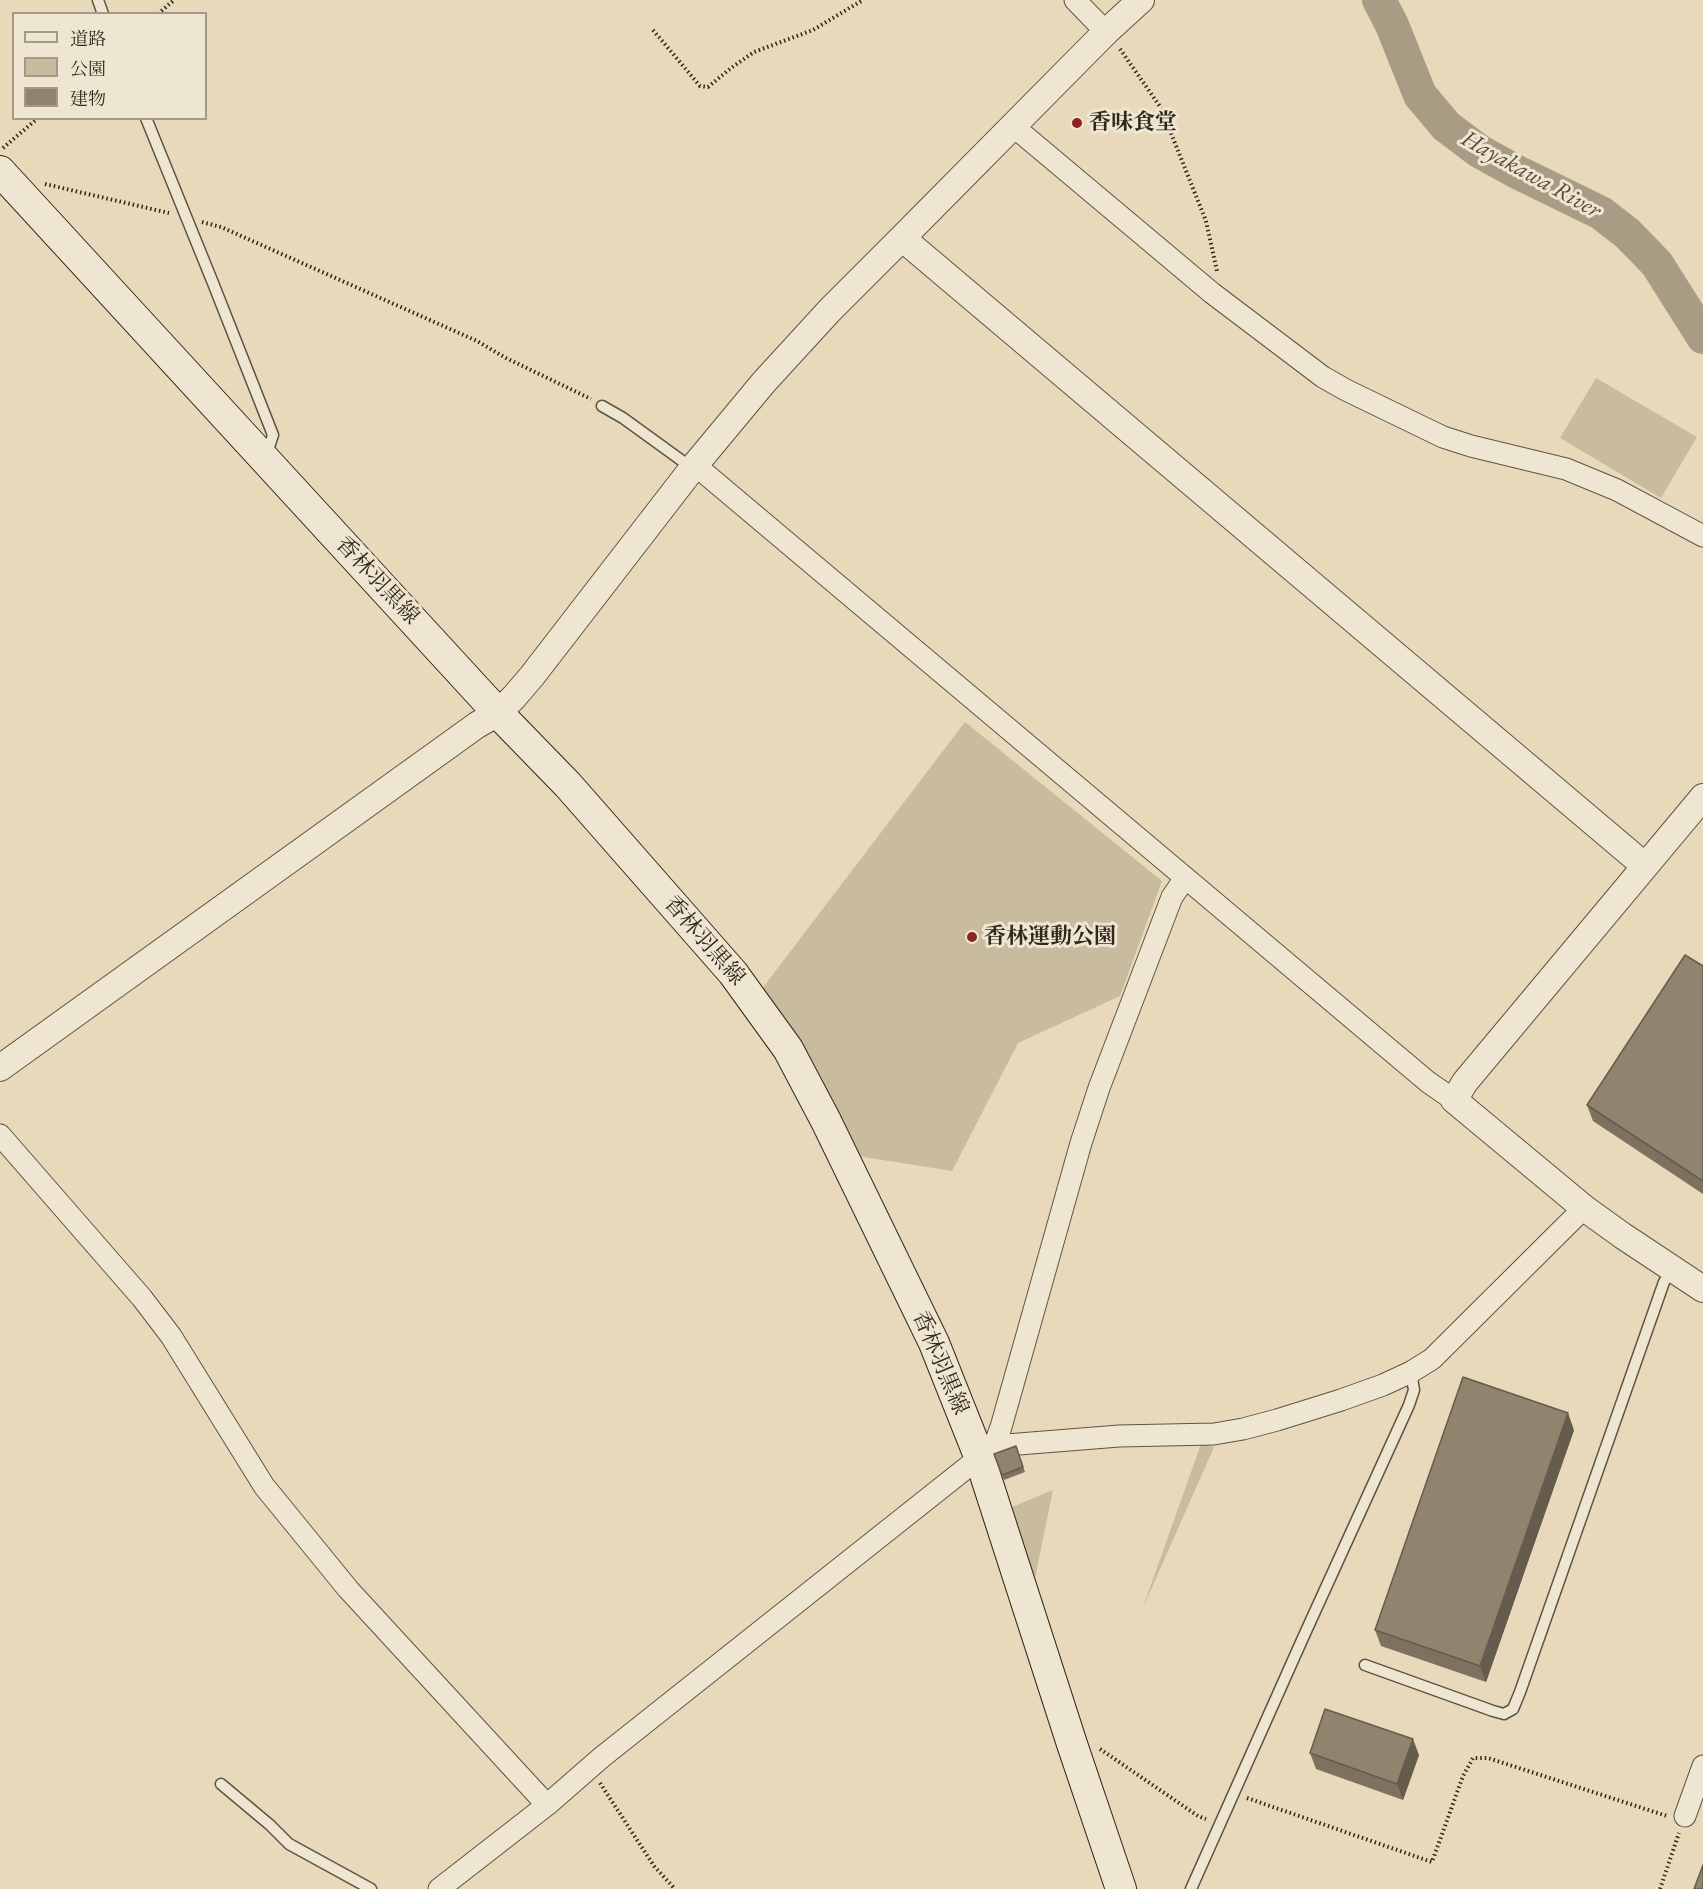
<!DOCTYPE html>
<html>
<head>
<meta charset="utf-8">
<style>
  body { margin:0 }
  #map { position:relative; width:1703px; height:1889px; overflow:hidden; background:#e7d9b9; font-family:"EB Garamond","Noto Serif JP",serif }
  canvas { display:block }
  .legend { position:absolute; left:12px; top:12px; width:195px; height:108px; box-sizing:border-box; background:#efe6d2; border:2px solid #a39a8a; margin:0; padding:8px 10px; list-style:none; font-size:18px; color:#32271d }
  .legend li { display:flex; align-items:center; gap:12px; height:30px }
  .legend b { width:30px; border:2px solid #a39a8a }
</style>
</head>
<body>
<div id="map">
<canvas width="1703" height="1889"></canvas>
<ul class="legend">
<li><b style="height:8px;background:#efe6d2"></b>道路</li>
<li><b style="height:16px;background:#c8bb9e"></b>公園</li>
<li><b style="height:16px;background:#90846e"></b>建物</li>
</ul>
</div>
<script>
const context = document.querySelector('canvas').getContext('2d');
context.lineJoin = 'round';
function fill(path, color) {
  context.fillStyle = color;
  context.fill(path, 'evenodd');
}
function shape(rows) {
  const path = new Path2D();
  for (const r of rows) {
    path.moveTo(r[0], r[1]);
    for (let i = 2; i < r.length; i += 2) path.lineTo(r[i], r[i + 1]);
  }
  return path;
}
function stroke(path, color, width, dash) {
  context.strokeStyle = color;
  context.lineWidth = width;
  context.lineCap = dash ? 'butt' : 'round';
  context.setLineDash(dash || []);
  context.stroke(path);
}
function drawText(font, color, halo, rows, align = 'center') {
  context.font = font + ' "EB Garamond","Noto Serif JP",serif';
  context.lineWidth = 6;
  context.setLineDash([]);
  context.textBaseline = 'middle';
  context.strokeStyle = halo;
  context.fillStyle = color;
  for (const [text, x, y, turn = 0] of rows) {
    context.save();
    context.translate(x, y);
    context.rotate((+turn || 0) * Math.PI / 180);
    context.textAlign = isNaN(turn) ? turn : align;
    if (halo) context.strokeText(text, 0, 0);
    context.fillText(text, 0, 0);
    context.restore();
  }
}
const green = shape([
  [1596,378,1697,437,1661,498,1560,438],
  [965,722,1162,881,1120,996,1018,1043,952,1171,851,1155,758,994],
  [1201,1444,1214,1447,1142,1610],
  [1053,1490,1033,1588,1012,1507]
]);
const river = shape([
  [1379,0,1392,25,1420,95,1446,126,1479,151,1515,171,1601,213,1628,234,1657,264,1703,337]
]);
const path = shape([
  [158,14,174,0],
  [653,30,700,86,708,87,731,68,754,52,813,30,863,0],
  [1120,49,1161,108,1206,221,1217,271],
  [3,148,38,118],
  [45,184,169,213],
  [202,222,221,227,477,341,506,358,591,399],
  [1100,1749,1198,1816,1206,1819],
  [600,1783,654,1866,675,1889],
  [1247,1798,1432,1862,1463,1776,1473,1758,1488,1758,1667,1816],
  [1660,1889,1679,1833]
]);
const service = shape([
  [98,0,103,14],
  [146,118,213,283,273,435,266,456],
  [602,406,623,418,692,468],
  [1365,1665,1493,1711,1504,1714,1513,1709,1520,1692,1664,1282,1673,1269],
  [221,1784,270,1825,289,1844,371,1889],
  [1191,1889,1302,1640,1409,1405,1414,1390,1411,1372]
]);
const minor = shape([
  [1075,0,1106,32],
  [1013,126,1212,293,1323,377,1346,390,1443,437,1471,446,1566,469,1617,490,1703,536],
  [695,465,1428,1082,1454,1100],
  [0,1135,142,1298,171,1336,264,1486,295,1524,348,1589,547,1805],
  [994,1446,1001,1427,1081,1143,1099,1088,1172,897,1185,878],
  [1685,1816,1703,1766],
  [439,1889,547,1805,602,1757,994,1446,1119,1436,1214,1434,1243,1429,1277,1420,1341,1400,1383,1385,1411,1372,1432,1359,1584,1208]
]);
const tertiary = shape([
  [902,238,1645,866],
  [1703,797,1465,1082,1454,1100,1584,1208,1623,1236,1703,1289],
  [0,1068,477,725,498,713,514,697,532,676,695,465,764,382,830,310,902,238,1106,32,1141,0]
]);
const secondary = shape([
  [0,171,498,713,568,785,733,973,788,1049,826,1121,934,1343,979,1456,1072,1744,1121,1889]
]);
const wall = shape([
  [1703,966,1703,1194,1593,1121,1587,1105],
  [1574,1430,1486,1682,1381,1646,1375,1630],
  [1016,1446,1025,1472,1004,1480,994,1454],
  [1310,1753,1419,1755,1403,1800,1316,1769]
]);
const shadedWall = shape([
  [1568,1413,1574,1430,1486,1682,1480,1666],
  [1413,1739,1419,1755,1403,1800,1397,1784]
]);
const building = shape([
  [1685,955,1703,966,1703,1181,1587,1105,1685,955],
  [1463,1377,1568,1413,1480,1666,1375,1630,1463,1377],
  [1016,1446,1023,1467,1002,1475,994,1454,1016,1446],
  [1325,1709,1413,1739,1397,1784,1310,1753,1325,1709],
  [1703,1865,1703,1889,1694,1889,1703,1865]
]);
const markers = [
  [1077,123,6,"#8f2418"],
  [972,937,6,"#8f2418"]
];
const poiNames = [
  ["香味食堂",1089,123],
  ["香林運動公園",984,937]
];
const streetNames = [
  ["香林羽黒線",377,581,47],
  ["香林羽黒線",704,941,49],
  ["香林羽黒線",940,1363,67]
];
const waterNames = [
  ["Hayakawa River",1531,175,29]
];
fill(green, '#c8bb9e');
stroke(river, '#a99c84', 34);
stroke(service, '#5f5444', 13);
stroke(minor, '#5f5444', 23);
stroke(tertiary, '#5f5444', 28);
stroke(secondary, '#32271d', 32);
stroke(path, '#32271d', 4, [1.5, 3]);
stroke(service, '#efe6d2', 10);
stroke(minor, '#efe6d2', 21);
stroke(tertiary, '#efe6d2', 26);
stroke(secondary, '#efe6d2', 30);
fill(wall, '#7c725f');
fill(shadedWall, '#655c4d');
fill(building, '#90846e');
stroke(building, '#655c4d', 1.5);
for (const [x, y, r, color] of markers) {
  const dot = new Path2D();
  dot.arc(x, y, r, 0, 2 * Math.PI);
  context.fillStyle = color;
  context.fill(dot);
  stroke(dot, '#efe6d2', 2);
}
drawText('bold 22px', '#32271d', '#efe6d2', poiNames, 'left');
drawText('22px', '#32271d', '#efe6d2', streetNames);
drawText('italic 24px', '#564a3c', '#efe6d2', waterNames);
</script>
</body>
</html>
